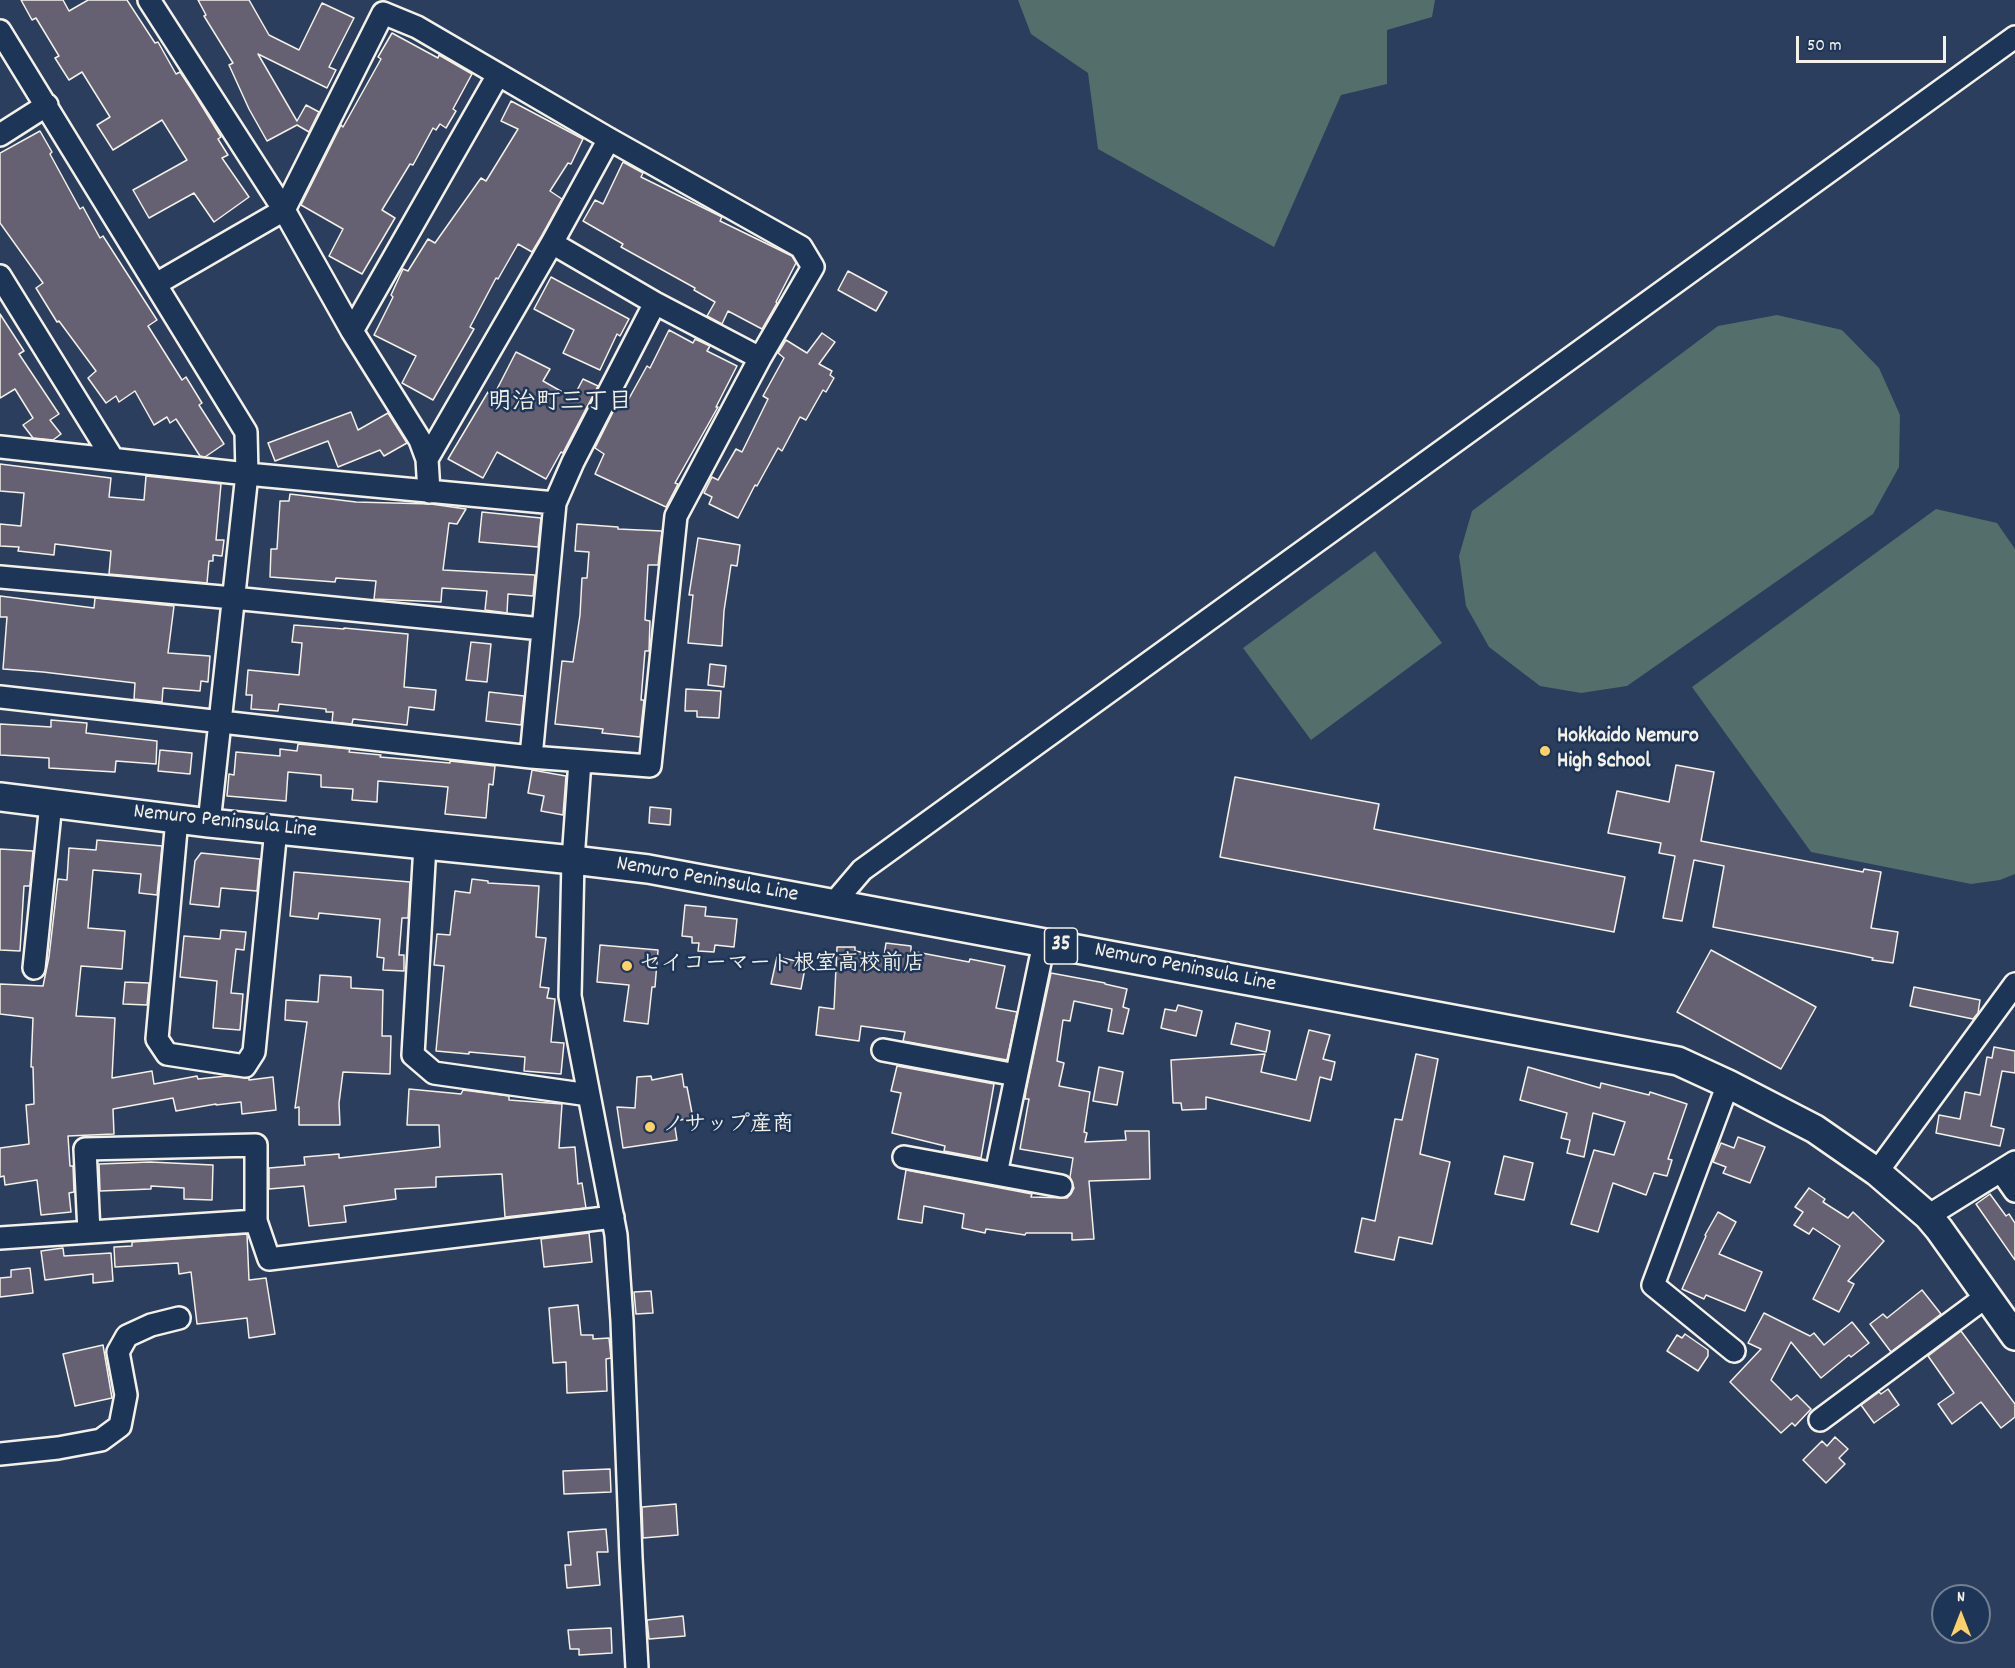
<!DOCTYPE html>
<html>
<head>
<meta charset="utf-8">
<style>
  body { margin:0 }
  #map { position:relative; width:2015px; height:1668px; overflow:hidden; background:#2b3e5d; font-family:Dekko,sans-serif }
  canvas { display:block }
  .north { position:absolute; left:1931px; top:1584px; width:60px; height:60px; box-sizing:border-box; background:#1d3557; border:2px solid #738091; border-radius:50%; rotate:0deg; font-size:16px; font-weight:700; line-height:24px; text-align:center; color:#f4f1e8 }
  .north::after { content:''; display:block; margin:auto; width:21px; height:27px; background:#ffd166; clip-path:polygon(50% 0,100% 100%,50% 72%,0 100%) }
  .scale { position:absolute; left:1796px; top:36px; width:150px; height:27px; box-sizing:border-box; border:3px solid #f4f1e8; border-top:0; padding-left:8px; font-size:18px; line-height:21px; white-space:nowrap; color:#f4f1e8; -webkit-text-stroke:4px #1d3557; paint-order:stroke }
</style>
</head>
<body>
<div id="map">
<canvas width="2015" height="1668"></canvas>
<div class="north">N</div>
<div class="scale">50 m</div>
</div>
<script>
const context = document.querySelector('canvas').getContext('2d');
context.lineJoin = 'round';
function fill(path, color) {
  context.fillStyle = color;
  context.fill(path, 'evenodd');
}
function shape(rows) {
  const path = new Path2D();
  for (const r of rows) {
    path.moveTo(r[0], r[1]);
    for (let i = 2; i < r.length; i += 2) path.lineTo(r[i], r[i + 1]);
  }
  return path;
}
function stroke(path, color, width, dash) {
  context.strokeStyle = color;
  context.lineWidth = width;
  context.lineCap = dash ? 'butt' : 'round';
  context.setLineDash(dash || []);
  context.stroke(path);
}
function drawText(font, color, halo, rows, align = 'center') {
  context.font = font + ' Dekko,"Klee One",sans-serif';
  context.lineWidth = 5;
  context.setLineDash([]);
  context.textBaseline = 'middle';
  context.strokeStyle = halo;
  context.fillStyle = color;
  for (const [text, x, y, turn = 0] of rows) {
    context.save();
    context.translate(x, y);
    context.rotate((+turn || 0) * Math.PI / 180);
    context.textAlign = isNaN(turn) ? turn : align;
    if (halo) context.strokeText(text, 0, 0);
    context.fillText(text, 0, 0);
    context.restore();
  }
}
const green = shape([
  [1018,0,1435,0,1432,17,1387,30,1387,84,1341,95,1274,247,1098,149,1088,73,1031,34],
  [1777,315,1842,330,1879,368,1900,415,1899,467,1873,514,1627,686,1581,693,1540,686,1489,647,1466,606,1459,556,1472,511,1718,326],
  [1936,509,1997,523,2015,549,2015,874,2000,880,1971,884,1811,852,1692,687],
  [1375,551,1442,643,1311,740,1243,648]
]);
const building = shape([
  [21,0,63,0,69,11,88,0,127,0,155,43,158,42,176,74,180,72,194,93,221,137,218,139,228,155,222,158,249,197,214,222,194,193,149,218,133,190,187,160,162,120,113,150,97,125,110,117,82,72,69,80,55,58,59,56,36,18,32,20,21,0],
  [198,0,249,0,269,35,299,50,322,3,354,18,329,67,336,70,327,88,258,54,297,121,306,105,319,112,309,132,297,125,267,141,249,109,229,65,233,63,204,16,206,15,198,0],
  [392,33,438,58,439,55,472,74,453,109,456,111,446,128,440,124,436,130,433,128,413,165,410,164,382,210,395,218,362,274,329,256,343,229,301,205,341,125,343,127,381,59,378,57,392,33],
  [511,101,583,139,571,164,568,163,550,191,562,199,541,237,532,252,518,244,498,279,496,278,470,327,474,329,433,400,402,383,416,356,374,335,393,297,391,295,403,269,408,271,428,239,435,243,481,178,486,181,518,129,501,121,511,101],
  [40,131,52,152,50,154,80,209,83,207,100,238,103,236,157,320,148,326,182,380,186,377,202,403,199,405,224,444,205,457,200,456,176,419,170,423,167,417,154,425,135,391,119,402,116,396,106,403,88,378,96,371,59,321,57,322,36,288,43,283,0,223,0,153,40,131],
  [623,162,643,173,641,177,722,217,720,221,792,256,796,263,776,302,777,303,762,329,728,311,722,324,707,316,715,302,694,290,695,288,621,247,623,244,583,221,595,200,603,204,623,162],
  [848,271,887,292,876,311,838,290,848,271],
  [551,277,629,319,620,336,617,334,600,370,563,353,574,330,534,309,551,277],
  [0,314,24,351,19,354,59,414,50,420,61,434,53,440,33,438,23,425,33,418,15,389,0,398,0,314],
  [669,330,693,343,695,339,710,346,707,351,737,366,716,407,718,407,675,483,678,484,666,507,595,474,604,454,595,448,620,398,627,402,647,366,650,368,669,330],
  [822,333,835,342,819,364,832,371,830,375,834,378,826,392,823,390,806,420,800,417,782,451,778,448,757,486,755,485,738,518,709,504,712,497,704,493,712,477,718,480,736,449,742,452,768,399,763,396,784,358,778,353,786,340,807,353,822,333],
  [516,352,550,369,543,381,573,398,583,379,598,386,567,445,563,453,561,452,546,479,497,452,483,478,448,459,488,392,494,395,516,352],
  [351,412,358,430,388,413,407,443,384,456,380,450,338,467,328,441,275,461,268,443,351,412],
  [0,464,111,478,109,497,144,500,146,476,221,484,216,540,224,540,222,556,213,555,213,561,209,561,207,583,109,574,111,551,55,544,54,555,18,551,19,547,0,546,0,524,21,526,24,493,0,491,0,464],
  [290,494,356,502,431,504,466,509,457,524,449,523,443,570,535,575,533,596,508,594,507,613,485,610,487,591,442,588,441,602,374,599,376,581,336,578,335,582,270,577,271,549,277,549,280,501,289,501,290,494],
  [482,512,541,518,538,547,479,542,482,512],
  [577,524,618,527,618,529,662,531,658,565,648,565,645,620,650,621,649,651,645,651,641,700,644,700,640,737,602,733,603,729,555,724,562,661,573,662,580,615,582,578,587,578,589,552,575,551,577,524],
  [698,538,740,545,737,566,731,565,724,611,722,646,688,643,693,595,689,595,698,538],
  [0,596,94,608,95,598,174,606,168,653,210,656,208,682,201,681,200,691,163,688,162,702,134,699,135,683,43,672,3,669,7,617,0,617,0,596],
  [294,625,344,629,344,628,408,634,404,687,436,690,434,710,409,707,407,725,353,719,352,724,332,722,333,712,326,712,326,709,279,704,278,711,251,709,252,695,246,695,248,670,299,675,302,643,292,642,294,625],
  [471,642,491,644,487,682,466,680,471,642],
  [710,664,726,666,724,687,708,685,710,664],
  [686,689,721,691,719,718,697,717,697,711,685,711,686,689],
  [489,692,524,696,521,725,486,721,489,692],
  [51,720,87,723,86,733,157,741,156,764,116,761,115,772,49,768,49,758,0,755,0,724,51,727,51,720],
  [298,744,350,749,349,752,381,755,380,757,450,763,450,761,495,766,493,785,489,784,486,818,445,814,448,787,378,781,377,802,352,800,353,789,321,787,321,775,288,772,286,801,227,796,229,774,234,775,236,752,280,756,280,749,297,751,298,744],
  [160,750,192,753,190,774,158,771,160,750],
  [1676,765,1714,772,1701,841,1863,872,1864,869,1881,872,1871,928,1898,932,1893,963,1872,960,1873,958,1849,953,1713,927,1724,866,1694,860,1682,921,1663,918,1675,856,1659,853,1661,843,1608,833,1617,791,1669,802,1676,765],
  [532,770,566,776,563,815,541,811,544,796,528,793,532,770],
  [1235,777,1379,804,1374,829,1625,877,1614,932,1220,857,1235,777],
  [650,807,671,809,670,825,649,823,650,807],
  [97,840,162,846,157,895,139,893,141,874,93,870,88,928,125,931,122,969,81,966,76,1016,115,1018,112,1078,152,1071,154,1084,197,1076,198,1079,226,1076,249,1078,249,1080,273,1077,276,1110,242,1114,241,1102,216,1105,216,1104,176,1111,173,1098,113,1109,114,1134,68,1136,70,1166,73,1166,74,1192,69,1193,71,1212,41,1215,37,1180,5,1185,4,1176,0,1177,0,1148,29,1144,26,1105,34,1104,33,1067,31,1067,33,1018,0,1014,0,984,43,986,49,957,58,879,67,880,69,848,96,850,97,840],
  [0,849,33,851,30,886,24,886,20,951,0,950,0,849],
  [201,853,260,859,257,891,221,888,219,907,190,904,195,861,201,853],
  [294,872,410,882,408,918,402,918,399,955,404,955,404,971,383,970,384,958,377,957,380,919,319,913,318,919,290,916,294,872],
  [472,879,488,881,488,883,539,886,536,937,546,938,540,987,549,988,547,998,555,999,551,1042,564,1043,561,1074,524,1071,525,1057,469,1052,469,1054,436,1051,444,966,434,965,437,934,450,935,455,891,470,893,472,879],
  [685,905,706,907,705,916,737,919,734,947,715,945,714,952,698,951,699,943,692,943,692,937,682,936,685,905],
  [221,930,246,932,244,950,236,949,231,993,243,994,240,1030,213,1028,217,981,180,977,184,936,220,939,221,930],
  [886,943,911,946,911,951,969,962,970,959,1005,966,996,1008,1017,1012,1007,1060,903,1041,905,1032,861,1026,859,1041,816,1035,819,1007,834,1009,837,947,855,947,855,951,884,956,886,943],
  [600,945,658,950,655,987,652,987,648,1024,624,1021,629,985,597,982,600,945],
  [1711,950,1816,1007,1781,1069,1677,1012,1711,950],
  [777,957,806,963,801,989,771,984,777,957],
  [1051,973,1105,983,1105,984,1127,989,1123,1007,1129,1009,1123,1034,1108,1031,1112,1009,1074,1001,1070,1021,1063,1020,1057,1061,1064,1063,1059,1086,1090,1092,1084,1132,1087,1133,1085,1142,1126,1140,1125,1131,1149,1131,1150,1179,1089,1181,1094,1239,1072,1240,1072,1233,1026,1233,1025,1235,986,1229,985,1233,962,1228,964,1214,924,1206,922,1223,898,1219,906,1170,1032,1194,1031,1197,1067,1198,1071,1194,1074,1188,1070,1177,1073,1158,1020,1149,1029,1099,1025,1099,1026,1091,1051,973],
  [320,975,351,977,351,988,383,990,382,1036,391,1036,390,1074,343,1072,339,1103,340,1125,299,1125,299,1107,295,1108,307,1022,285,1020,286,1000,318,1002,320,975],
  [125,982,149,983,147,1005,123,1004,125,982],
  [1914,987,1980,1000,1978,1013,1973,1019,1910,1006,1914,987],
  [1178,1005,1202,1011,1196,1036,1161,1028,1165,1009,1176,1011,1178,1005],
  [1236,1023,1270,1031,1266,1052,1231,1044,1236,1023],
  [1309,1030,1330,1035,1323,1059,1335,1062,1331,1080,1320,1077,1310,1121,1206,1097,1206,1109,1182,1110,1181,1103,1173,1103,1171,1060,1265,1054,1261,1072,1296,1080,1309,1030],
  [1994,1047,2015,1051,2015,1073,2002,1071,1991,1126,2004,1129,2000,1146,1936,1133,1939,1115,1960,1119,1965,1092,1980,1095,1987,1057,1992,1058,1994,1047],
  [1416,1054,1438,1059,1420,1154,1450,1162,1432,1244,1399,1237,1394,1260,1355,1252,1362,1218,1375,1221,1395,1119,1402,1120,1416,1054],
  [897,1066,994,1084,981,1158,944,1151,945,1146,892,1133,901,1093,891,1091,897,1066],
  [1099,1067,1123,1072,1117,1105,1093,1101,1099,1067],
  [1528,1067,1600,1088,1601,1083,1649,1095,1650,1092,1687,1104,1668,1159,1672,1160,1667,1176,1654,1173,1646,1195,1613,1183,1598,1232,1571,1224,1594,1150,1614,1155,1625,1122,1593,1113,1584,1157,1567,1153,1570,1140,1561,1138,1567,1113,1520,1100,1528,1067],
  [682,1074,684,1087,687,1087,693,1118,674,1121,677,1140,623,1148,617,1107,635,1108,637,1077,651,1076,652,1080,682,1074],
  [409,1089,461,1094,463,1090,509,1096,509,1100,562,1104,559,1148,575,1147,578,1184,582,1183,586,1208,505,1217,502,1174,436,1177,436,1187,395,1189,396,1199,344,1206,346,1222,309,1226,304,1186,269,1189,269,1168,305,1165,304,1157,339,1154,339,1158,440,1147,439,1125,407,1125,409,1089],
  [1738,1137,1765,1147,1750,1183,1723,1173,1726,1167,1713,1162,1721,1143,1734,1148,1738,1137],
  [1504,1156,1533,1163,1524,1200,1495,1194,1504,1156],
  [150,1162,213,1165,212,1200,184,1199,184,1188,151,1186,151,1189,100,1191,99,1164,150,1162],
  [1809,1188,1825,1199,1823,1202,1848,1218,1853,1212,1884,1241,1848,1281,1854,1284,1839,1312,1813,1299,1840,1246,1813,1228,1809,1234,1794,1225,1803,1212,1795,1207,1809,1188],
  [1990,1194,2006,1216,2009,1214,2015,1223,2015,1260,1976,1204,1990,1194],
  [1718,1212,1736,1222,1719,1254,1762,1272,1745,1311,1706,1295,1704,1299,1682,1289,1706,1236,1705,1235,1718,1212],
  [589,1233,592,1262,544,1267,541,1239,589,1233],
  [247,1234,249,1280,266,1278,275,1334,249,1338,247,1318,197,1324,191,1272,179,1274,178,1263,115,1267,114,1247,132,1246,132,1242,247,1234],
  [63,1248,64,1256,111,1253,113,1281,93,1283,93,1274,45,1280,41,1251,63,1248],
  [30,1268,33,1293,0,1297,0,1278,11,1277,11,1270,30,1268],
  [1922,1290,1941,1314,1891,1352,1870,1324,1883,1314,1887,1318,1922,1290],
  [651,1291,653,1313,636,1314,634,1292,651,1291],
  [578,1305,581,1335,593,1335,593,1339,609,1338,611,1358,606,1359,607,1391,567,1393,566,1362,553,1363,549,1308,578,1305],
  [1764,1313,1810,1336,1814,1333,1824,1345,1852,1322,1869,1343,1851,1357,1849,1355,1821,1378,1791,1342,1771,1380,1791,1400,1797,1395,1811,1409,1795,1426,1792,1423,1781,1433,1730,1382,1761,1349,1748,1343,1764,1313],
  [1961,1331,2015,1404,2015,1417,2001,1428,1981,1402,1952,1424,1938,1404,1954,1393,1928,1356,1961,1331],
  [1685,1334,1708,1350,1708,1356,1698,1371,1667,1351,1677,1335,1682,1338,1685,1334],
  [103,1345,112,1398,75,1406,63,1354,103,1345],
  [1888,1389,1899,1405,1874,1423,1861,1405,1879,1392,1881,1394,1888,1389],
  [1835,1437,1848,1449,1839,1458,1845,1464,1826,1483,1803,1460,1822,1441,1827,1446,1835,1437],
  [610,1469,611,1492,564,1494,563,1471,610,1469],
  [676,1504,678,1535,643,1538,642,1507,676,1504],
  [606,1529,608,1552,597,1552,600,1585,567,1588,565,1565,571,1565,568,1532,606,1529],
  [683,1616,685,1636,649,1639,647,1620,683,1616],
  [611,1628,612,1653,579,1655,579,1649,570,1649,568,1630,611,1628]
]);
const minor = shape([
  [149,0,284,210,352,331,420,440,427,459,429,492],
  [0,31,246,432,247,474,209,823],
  [0,135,47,105],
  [552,243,655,303,760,358],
  [0,276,113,459],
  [352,331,498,75],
  [0,447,247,474,555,503],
  [427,459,552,243,609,139],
  [0,577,233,598,542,629],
  [0,697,531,757,650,766,676,516,760,358,813,267,801,247,609,139,417,27,383,13,284,210,156,284],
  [531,757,555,503,573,462,655,303],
  [580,761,573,860,570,996,616,1235,622,1321,631,1558,637,1668],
  [177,819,157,1039,167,1054,245,1066,254,1052,276,829],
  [425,845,413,1055,434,1073,589,1095],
  [833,904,862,870,2015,37],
  [34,968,51,803],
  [883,1050,1016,1075],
  [1728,1084,1653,1285,1734,1351],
  [904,1157,1061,1186],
  [2001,1171,2015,1191],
  [1877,1172,2015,984],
  [996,1174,1044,943],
  [1928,1216,2015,1162],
  [89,1232,85,1149,256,1145,256,1221],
  [0,1238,256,1221,269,1259,613,1217],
  [1820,1420,1987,1296],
  [0,1454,58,1448,101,1440,120,1426,126,1395,118,1352,127,1336,151,1325,179,1318]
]);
const major = shape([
  [0,797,209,823,573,860,648,869,1678,1061,1728,1084,1815,1129,1877,1172,1928,1216,1939,1229,2015,1336]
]);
const markers = [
  [1545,751,6,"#ffd166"],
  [627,966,6,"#ffd166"],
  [650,1127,6,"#ffd166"]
];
const shields = [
  [1061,946,33]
];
const shieldNames = [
  ["35",1061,946]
];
const poiNames = [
  ["Hokkaido Nemuro",1557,738],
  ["High School",1557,763],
  ["セイコーマート根室高校前店",639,966],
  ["ノサップ産商",662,1127]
];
const streetNames = [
  ["Nemuro Peninsula Line",225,823,6],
  ["Nemuro Peninsula Line",707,881,10],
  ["Nemuro Peninsula Line",1185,969,11]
];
const neighbourhoodNames = [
  ["明治町三丁目",560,405]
];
fill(green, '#546e6b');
fill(building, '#656173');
stroke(building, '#f4f1e8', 1.5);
stroke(minor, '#f4f1e8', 26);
stroke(major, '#f4f1e8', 32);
stroke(minor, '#1d3557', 21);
stroke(major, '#1d3557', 27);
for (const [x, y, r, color] of markers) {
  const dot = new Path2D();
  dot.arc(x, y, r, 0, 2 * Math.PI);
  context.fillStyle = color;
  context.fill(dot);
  stroke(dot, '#1d3557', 2);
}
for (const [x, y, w] of shields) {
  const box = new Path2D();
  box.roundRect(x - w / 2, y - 18, w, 36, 4.5);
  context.fillStyle = '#1d3557';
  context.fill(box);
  stroke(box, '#f4f1e8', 1.5);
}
drawText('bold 21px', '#f4f1e8', null, shieldNames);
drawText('bold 22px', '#f4f1e8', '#1d3557', poiNames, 'left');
drawText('22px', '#f4f1e8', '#1d3557', streetNames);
drawText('bold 24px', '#f4f1e8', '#1d3557', neighbourhoodNames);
</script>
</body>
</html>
